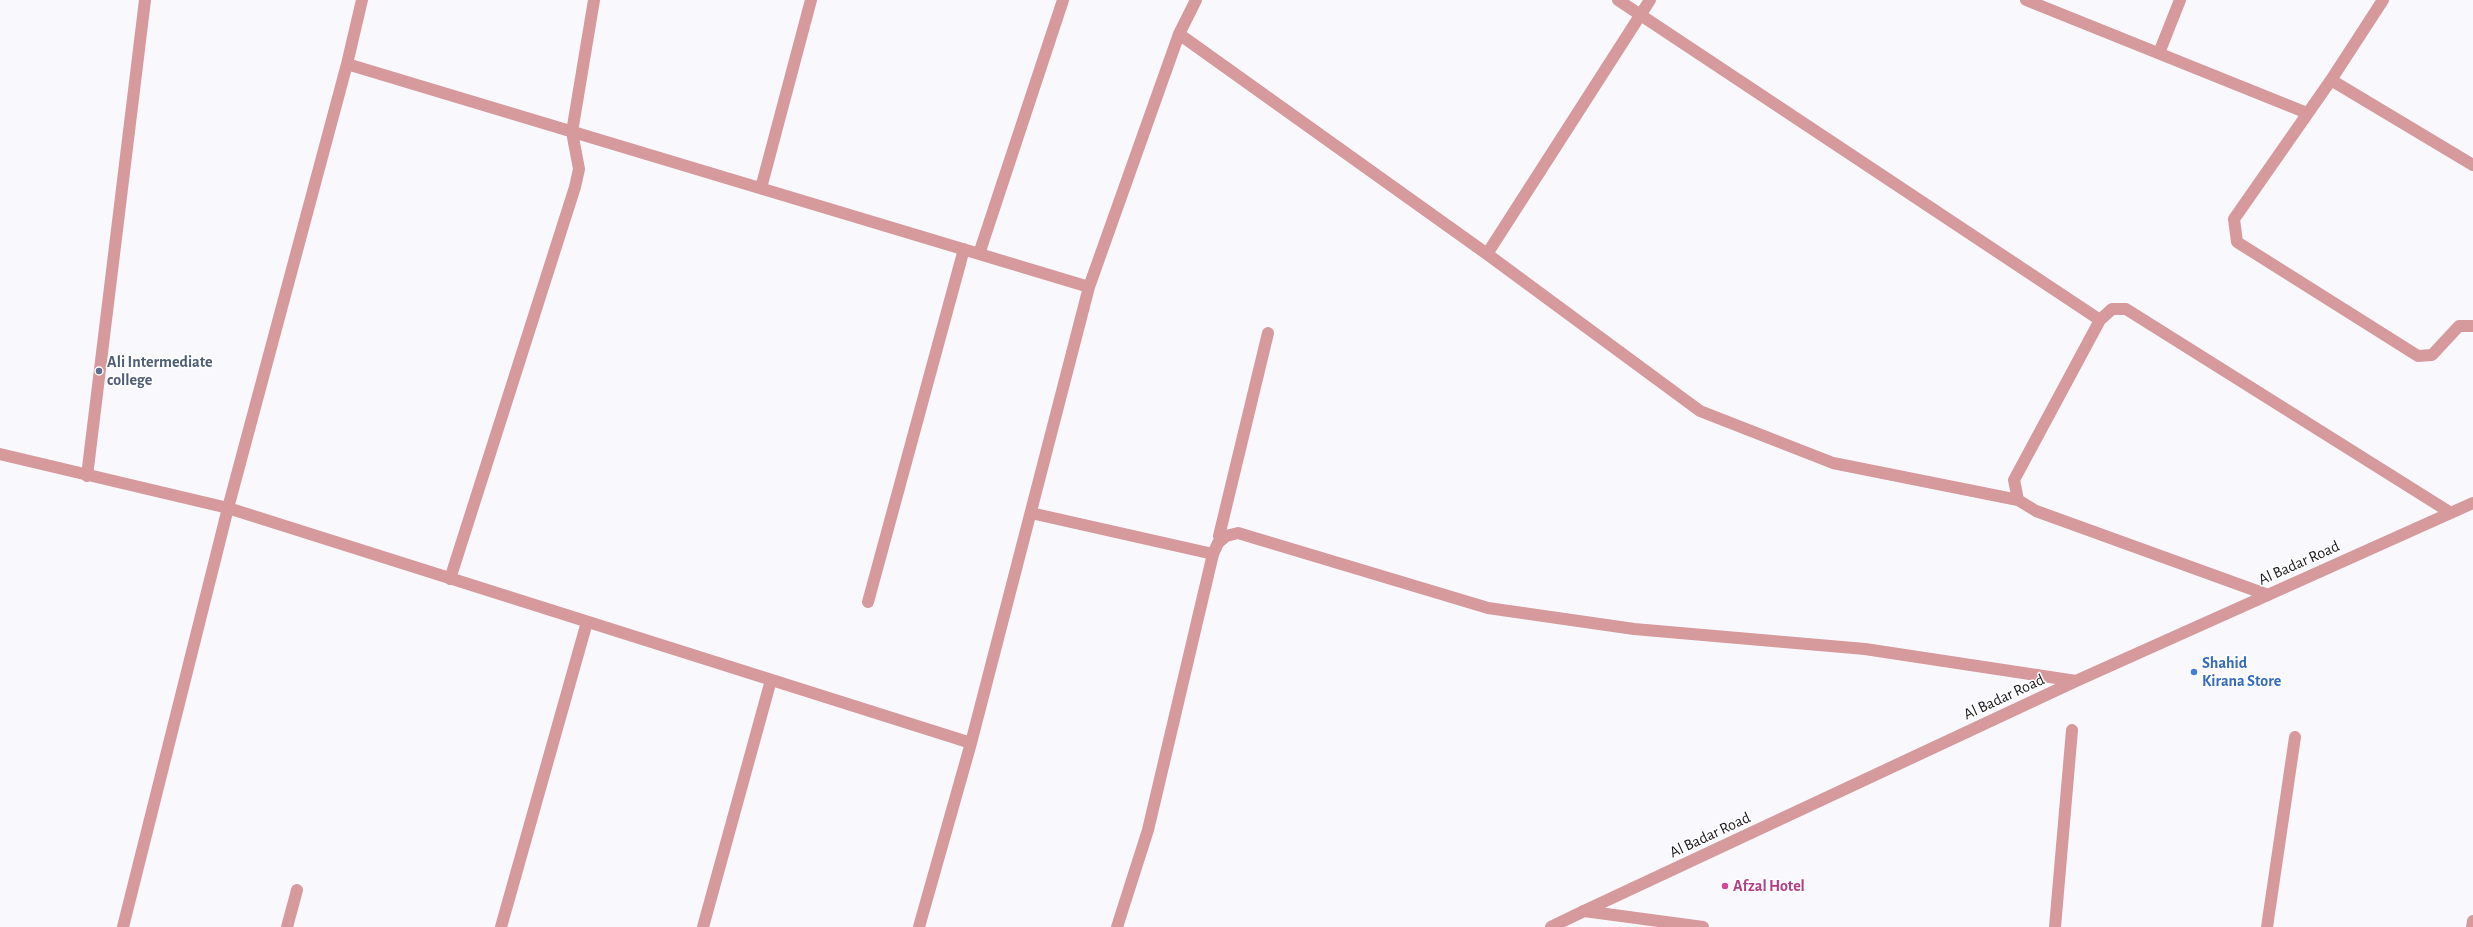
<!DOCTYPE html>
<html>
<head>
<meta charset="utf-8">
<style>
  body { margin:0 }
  canvas { display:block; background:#f9f9fd }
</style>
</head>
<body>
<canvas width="2473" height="927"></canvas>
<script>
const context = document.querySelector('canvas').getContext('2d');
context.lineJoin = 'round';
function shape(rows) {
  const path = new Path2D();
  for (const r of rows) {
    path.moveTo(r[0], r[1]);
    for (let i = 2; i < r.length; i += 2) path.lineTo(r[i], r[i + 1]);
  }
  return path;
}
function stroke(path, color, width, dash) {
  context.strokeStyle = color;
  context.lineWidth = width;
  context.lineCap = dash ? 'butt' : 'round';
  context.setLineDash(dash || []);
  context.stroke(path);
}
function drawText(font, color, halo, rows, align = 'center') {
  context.font = font + ' "Alegreya Sans",sans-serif';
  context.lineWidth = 3;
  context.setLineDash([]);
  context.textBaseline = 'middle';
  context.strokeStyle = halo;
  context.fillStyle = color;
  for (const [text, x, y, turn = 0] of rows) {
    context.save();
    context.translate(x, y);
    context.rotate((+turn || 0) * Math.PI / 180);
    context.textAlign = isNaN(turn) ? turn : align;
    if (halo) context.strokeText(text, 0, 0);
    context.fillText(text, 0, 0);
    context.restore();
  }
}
const minor = shape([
  [1618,0,2100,320],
  [2026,0,2307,113],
  [2383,0,2331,80,2234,219,2237,242,2418,356,2432,355,2459,326,2473,326],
  [1179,34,1487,254,1700,411,1833,463,2018,500,2036,511,2268,595],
  [2159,53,2180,0],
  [347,64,1089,287],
  [2331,80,2473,165],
  [761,188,811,0],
  [979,254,1063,0],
  [1487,254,1650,0],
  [0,454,228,508,971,743],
  [87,476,145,0],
  [2018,500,2014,480,2100,320,2112,309,2126,309,2451,513],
  [1031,513,1213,554],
  [1219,536,1268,333],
  [450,579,575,187,579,169,572,132,594,0],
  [868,602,964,249],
  [1584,911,2076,681,2473,503],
  [123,927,228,508,347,64,362,0],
  [287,927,297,890],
  [501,927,587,622],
  [703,927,771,680],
  [919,927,971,743,1089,287,1179,34,1196,0],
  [1117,927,1148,830,1213,554,1218,543,1226,536,1238,533,1488,608,1634,629,1865,649,2076,681],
  [2055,927,2072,730],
  [2267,927,2295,737],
  [2472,927,2473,921]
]);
const tertiary = shape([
  [1551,927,1584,911,1703,927]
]);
const markers = [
  [99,371,4,"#5c6f8a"],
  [2194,672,4,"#3f7fe0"],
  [1725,886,4,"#d1479c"]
];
const serviceNames = [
  ["Ali Intermediate",107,362],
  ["college",107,380]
];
const streetNames = [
  ["Al Badar Road",2299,563,-24],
  ["Al Badar Road",2004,697,-25],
  ["Al Badar Road",1710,835,-25]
];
const shopNames = [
  ["Shahid",2202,663],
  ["Kirana Store",2202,681]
];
const hotelNames = [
  ["Afzal Hotel",1733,886]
];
stroke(minor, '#d6999c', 12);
stroke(tertiary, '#d6999c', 12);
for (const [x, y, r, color] of markers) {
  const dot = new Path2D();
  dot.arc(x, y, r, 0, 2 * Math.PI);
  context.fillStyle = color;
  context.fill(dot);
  stroke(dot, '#fff', 1.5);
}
drawText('bold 16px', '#4e5e75', '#fff', serviceNames, 'left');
drawText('16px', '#18181a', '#fff', streetNames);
drawText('bold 16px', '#366cbe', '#fff', shopNames, 'left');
drawText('bold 16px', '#b23c85', '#fff', hotelNames, 'left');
</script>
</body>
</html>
